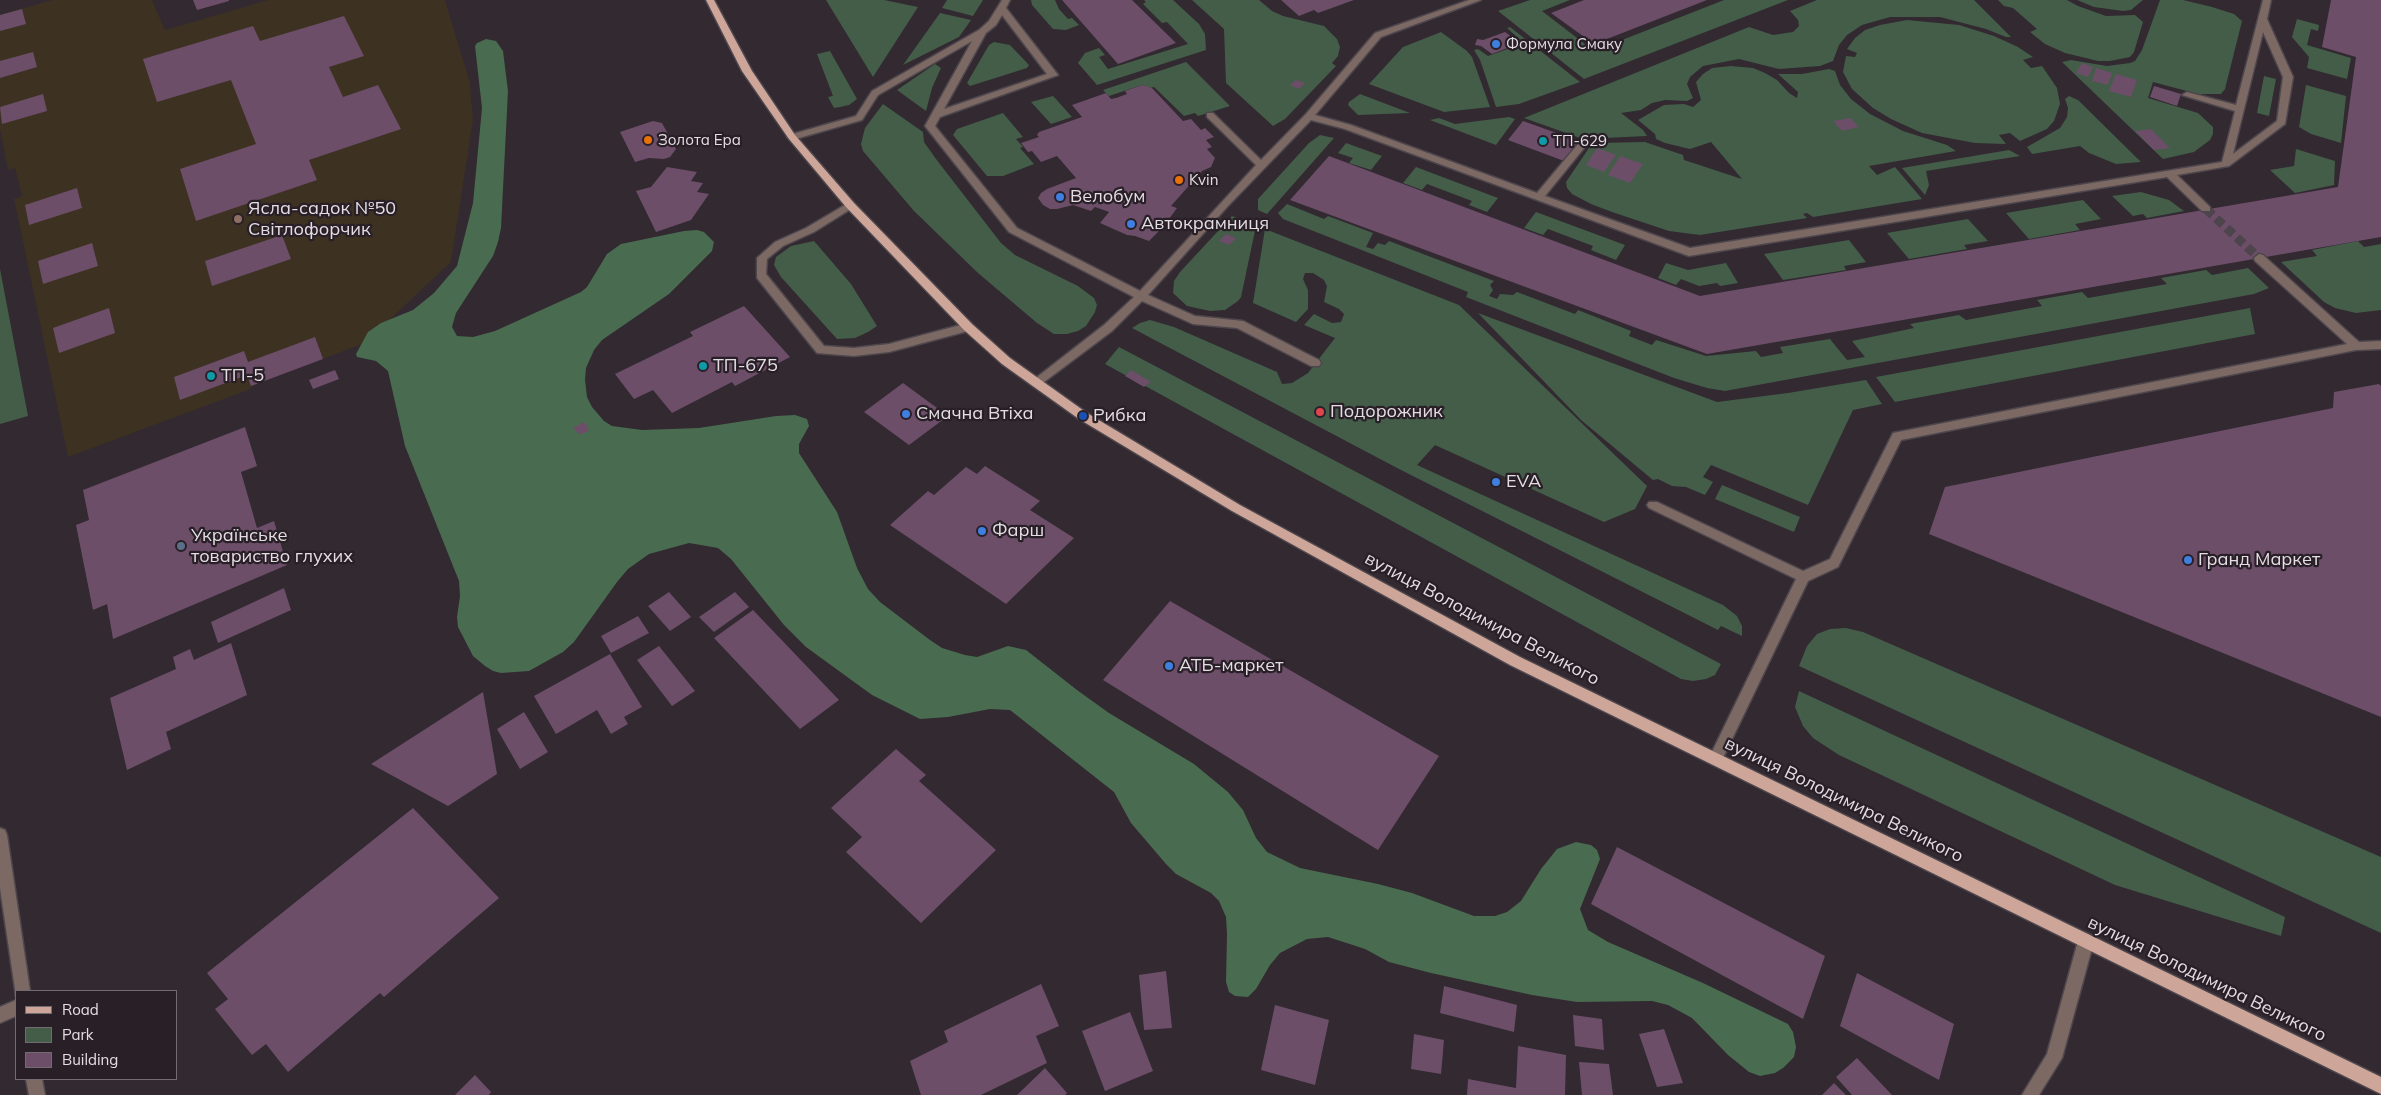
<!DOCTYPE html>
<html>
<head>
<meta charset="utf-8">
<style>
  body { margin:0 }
  #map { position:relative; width:2381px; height:1095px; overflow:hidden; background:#322931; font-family:Mulish,sans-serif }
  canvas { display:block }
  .legend { position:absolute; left:15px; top:990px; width:162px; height:90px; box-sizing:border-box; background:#281f27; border:1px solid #736b72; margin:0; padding:6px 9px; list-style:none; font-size:15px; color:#e4dde3 }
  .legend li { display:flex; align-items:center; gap:10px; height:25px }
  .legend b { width:25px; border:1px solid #736b72 }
</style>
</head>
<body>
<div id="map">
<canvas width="2381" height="1095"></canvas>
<ul class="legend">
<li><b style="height:6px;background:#cda699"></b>Road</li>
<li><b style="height:14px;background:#435d49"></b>Park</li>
<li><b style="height:14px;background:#6c4e69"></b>Building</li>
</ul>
</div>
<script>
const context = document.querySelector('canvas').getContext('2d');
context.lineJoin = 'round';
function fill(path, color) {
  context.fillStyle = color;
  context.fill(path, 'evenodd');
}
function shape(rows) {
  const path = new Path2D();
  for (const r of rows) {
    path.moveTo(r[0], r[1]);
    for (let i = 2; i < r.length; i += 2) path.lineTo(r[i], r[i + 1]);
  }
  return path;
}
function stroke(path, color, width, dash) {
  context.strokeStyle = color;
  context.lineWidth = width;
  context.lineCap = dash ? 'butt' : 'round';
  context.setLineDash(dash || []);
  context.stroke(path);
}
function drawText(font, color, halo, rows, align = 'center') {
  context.font = font + ' Mulish,sans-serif';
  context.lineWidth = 4.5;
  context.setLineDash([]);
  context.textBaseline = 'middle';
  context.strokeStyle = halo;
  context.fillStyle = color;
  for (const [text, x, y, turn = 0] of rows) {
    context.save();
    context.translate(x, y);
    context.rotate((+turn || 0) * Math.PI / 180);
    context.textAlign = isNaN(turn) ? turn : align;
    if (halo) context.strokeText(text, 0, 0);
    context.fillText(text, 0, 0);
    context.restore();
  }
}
const education = shape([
  [52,0,152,0,165,30,268,0,445,0,470,83,473,120,451,262,365,343,251,386,251,389,68,457,14,199,22,196,15,168,8,170,0,129,0,15]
]);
const green = shape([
  [826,0,884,0,918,7,873,77],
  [947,0,983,0,973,16,942,8],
  [1031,0,1055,0,1059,9,1068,19,1072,18,1079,25,1066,30,1053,29,1032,5],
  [1144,0,1173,0,1199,24,1205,34,1206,50,1097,85,1078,63,1085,53,1099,48,1105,55,1099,57,1108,69,1188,44,1167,22,1162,23,1143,4,1146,2],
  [1192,0,1259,0,1272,11,1283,16,1324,26,1337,39,1340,47,1338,56,1332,63,1336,66,1285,119,1273,126,1226,83,1224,29],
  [1530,0,1570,0,1542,11,1594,51,1724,0,1788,0,1584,79,1498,11],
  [1817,0,1974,0,2011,37,2006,37,1986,29,1940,17,1890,17,1862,25,1847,35,1839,45,1833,61,1820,66,1779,69,1739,59,1703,66,1690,77,1687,84,1693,98,1687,101,1665,100,1652,103,1641,110,1621,113,1643,130,1647,136,1583,139,1524,118,1749,27,1773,35,1793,32,1799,26,1798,20,1790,11],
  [1998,0,2067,0,2078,6,2106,16,2135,15,2143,22,2134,52,2130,57,2110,61,2098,61,2065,53,2045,44,2030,32,2037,29,2013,8,2004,6],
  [2077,0,2143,0,2131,10,2123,11,2094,7],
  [2160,0,2183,0,2212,7,2234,14,2242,21,2225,89,2221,94,2198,94,2153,82,2148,98,2198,113,2213,127,2213,134,2210,140,2194,152,2163,159,2062,62,2071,60,2107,66,2130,63,2135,61,2142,50],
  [940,13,971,20,959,37,903,65],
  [2297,19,2319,25,2318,31,2311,29,2307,45,2351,58,2347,79,2307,68,2309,57,2292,37],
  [1907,20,1959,25,1994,36,2018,47,2033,57,2023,60,2031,68,2042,66,2057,88,2060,104,2054,121,2047,129,2020,141,2010,133,1999,135,2006,144,1975,143,1922,133,1891,119,1873,108,1852,89,1843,72,1846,56,1855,57,1857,53,1847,49,1855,38,1865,30,1880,25],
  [1510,27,1580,82,1519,104,1496,107,1480,60,1474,50,1478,49,1488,56,1524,43,1507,28],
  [1441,32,1467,51,1472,57,1490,107,1444,112,1369,84,1403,47],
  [994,42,1010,45,1029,65,1027,68,970,86,967,83,989,45],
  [830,51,857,99,849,105,840,107,834,108,828,97,833,96,817,54],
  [1186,62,1230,106,1198,116,1195,113,1184,116,1154,87,1150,88,1142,85,1109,96,1103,90],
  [935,64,941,68,932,88,926,111,897,90],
  [1731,66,1753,68,1765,73,1777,80,1789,93,1797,98,1798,92,1778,74,1802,74,1829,69,1835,71,1840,85,1851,99,1870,114,1903,131,1947,145,1956,151,1869,166,1877,175,1895,167,1922,199,1813,217,1807,213,1803,214,1807,218,1700,235,1669,231,1612,212,1591,204,1572,194,1567,188,1566,182,1591,145,1596,143,1645,142,1683,155,1684,160,1742,179,1711,142,1690,149,1665,143,1656,139,1655,134,1638,120,1664,105,1684,104,1693,107,1701,100,1696,82,1703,74,1712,68],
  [2264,76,2276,79,2269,116,2257,113],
  [2306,85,2346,96,2341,143,2311,134,2299,127],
  [1360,94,1410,113,1358,115,1348,105,1349,102],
  [1053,96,1055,98,1072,117,1051,124,1031,102],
  [2069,96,2078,100,2141,162,2116,164,2089,153,2080,146,2032,154,2027,147,2060,128,2067,117,2068,108,2065,99],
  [883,104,923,132,924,142,936,159,1001,243,1015,255,1078,286,1094,298,1097,305,1095,312,1086,326,1078,331,1067,334,1054,334,1037,323,978,273,914,211,863,151,861,144,865,128],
  [1003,113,1023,137,1016,139,1023,147,1020,148,1034,164,1003,176,987,176,953,135,957,129],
  [1509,117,1515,119,1496,145,1430,120,1439,118,1455,124],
  [1320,135,1334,138,1267,214,1258,210,1258,199,1309,143],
  [1346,143,1382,156,1371,170,1349,163,1353,158,1338,153],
  [2296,149,2335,161,2334,185,2295,193,2270,170,2294,166],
  [2009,150,2020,156,1926,171,1929,185,1925,195,1902,168],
  [1416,167,1498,198,1487,212,1469,205,1472,201,1427,184,1422,190,1403,183],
  [2141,192,2169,200,2184,211,2147,218,2143,214,2133,216,2112,196],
  [2083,200,2101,219,2075,224,2080,230,2029,239,2006,213],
  [1287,204,1324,219,1328,216,1373,233,1366,247,1373,249,1378,243,1385,245,1389,241,1494,281,1490,285,1493,290,1489,296,1497,299,1500,294,1513,295,1517,292,1575,314,1578,310,1631,331,1629,336,1652,345,1656,340,1706,356,1756,351,1761,357,1783,353,1780,347,1830,339,1847,360,1865,357,1852,341,1914,328,1910,324,1959,315,1966,320,2042,306,2037,300,2082,292,2088,298,2167,284,2161,278,2206,270,2212,275,2248,268,2269,288,2254,294,1725,391,1707,388,1674,378,1466,297,1468,292,1283,219,1278,213],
  [1536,212,1625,245,1616,260,1591,250,1593,246,1548,229,1543,235,1524,228],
  [1232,216,1256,226,1241,297,1238,301,1225,310,1210,311,1187,306,1173,293,1174,281,1180,272],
  [1968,219,1988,241,1964,245,1967,249,1909,259,1887,233],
  [1265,229,1459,305,1647,486,1635,509,1604,522,1435,445,1417,465,1723,605,1737,616,1742,626,1742,636,1721,626,1718,630,1399,469,1132,328,1140,323,1150,320,1174,327,1277,372,1282,384,1292,383,1308,373,1335,338,1304,325,1314,314,1332,323,1341,322,1344,314,1339,309,1324,302,1327,286,1324,280,1313,273,1305,273,1303,279,1308,290,1308,309,1296,322,1253,303],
  [1849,240,1866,262,1844,266,1846,270,1783,280,1764,254],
  [814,241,851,284,877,326,868,332,855,338,837,339,781,277,774,265,776,257,791,246],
  [2358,241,2364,247,2381,244,2381,310,2356,313,2335,308,2324,302,2281,262,2317,256,2312,250],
  [1666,263,1688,270,1726,263,1738,283,1720,286,1717,283,1699,286,1681,279,1676,285,1658,278],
  [0,269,28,416,0,424],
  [2250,308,2255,334,1895,402,1876,377],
  [1478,313,1717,402,1788,393,1866,380,1882,404,1853,410,1808,505,1711,465,1703,477,1713,482,1705,495,1686,487,1672,486,1658,479,1653,480,1581,420],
  [1119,347,1721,664,1715,675,1706,679,1693,681,1681,679,1105,364],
  [1722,485,1800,517,1794,532,1715,499],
  [1846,628,1863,632,2381,857,2381,933,1799,666,1807,646,1817,634,1830,629],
  [1799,691,2285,917,2281,936,2115,885,1839,755,1813,738,1803,726,1795,707]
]);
const forest = shape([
  [486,39,496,41,503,51,508,91,501,228,498,242,493,256,456,313,452,327,457,336,473,337,495,331,581,292,587,287,607,254,621,244,684,231,697,230,704,232,714,242,712,251,669,294,602,340,594,350,586,368,585,380,587,397,592,407,604,421,612,426,642,430,699,428,776,416,795,415,807,419,809,426,799,444,799,453,837,512,857,568,868,589,880,602,930,640,942,648,965,655,977,657,1008,646,1026,650,1077,690,1109,713,1194,764,1228,792,1243,810,1256,838,1267,852,1300,868,1378,884,1412,893,1474,916,1495,916,1507,912,1521,901,1541,869,1557,849,1576,842,1591,845,1597,850,1600,859,1580,909,1588,930,1608,942,1703,983,1788,1024,1793,1032,1796,1047,1794,1057,1783,1068,1775,1073,1760,1076,1749,1072,1728,1055,1692,1018,1668,1005,1652,1001,1577,1002,1532,995,1431,973,1389,962,1365,949,1328,937,1307,939,1280,953,1270,965,1256,989,1248,997,1235,996,1229,992,1226,982,1227,934,1226,917,1219,901,1211,893,1176,874,1166,864,1131,823,1114,792,1010,710,990,709,948,717,920,719,872,695,806,647,784,625,731,559,718,548,689,543,649,554,628,569,617,582,574,642,563,652,529,671,501,673,493,671,485,666,473,656,458,627,457,617,460,596,459,581,405,446,388,371,376,361,357,357,356,354,368,332,381,323,413,310,434,293,457,266,473,203,482,108,475,46,477,43]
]);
const building = shape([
  [193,0,229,0,229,1,197,10],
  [1062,0,1132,0,1176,43,1118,64],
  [1281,0,1354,0,1318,13,1314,10,1299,16],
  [1584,0,1707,0,1594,44,1551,13],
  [2331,0,2381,0,2381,237,1707,354,1290,200,1329,156,1700,296,2338,187,2356,57,2322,47],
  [22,9,26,24,0,31,0,15],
  [344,16,364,56,329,67,343,97,378,85,401,129,309,160,317,180,196,221,180,169,256,144,231,80,157,102,143,59,253,26,260,41],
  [1505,32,1520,43,1492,54,1481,46,1475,45,1477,39,1483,40],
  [33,52,37,67,0,78,0,61],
  [2082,63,2093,67,2088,77,2076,73],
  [2096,68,2112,73,2108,85,2092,81],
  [2116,74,2137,80,2131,97,2109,91],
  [1296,80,1305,83,1299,89,1290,85],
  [1142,85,1152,88,1183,121,1191,119,1201,130,1205,128,1214,137,1206,140,1212,147,1207,149,1215,158,1211,167,1202,171,1171,206,1177,208,1164,226,1149,241,1135,236,1127,235,1100,223,1109,212,1095,207,1091,211,1073,205,1057,209,1050,209,1043,205,1038,198,1041,193,1047,189,1076,178,1057,156,1041,162,1032,151,1028,152,1021,143,1039,137,1037,135,1039,132,1082,117,1072,105,1106,93,1111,99,1116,98,1127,94,1125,91],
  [2154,86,2181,94,2177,106,2150,97],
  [43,94,47,111,2,124,0,107],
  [1850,118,1859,127,1842,131,1833,121],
  [653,121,662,123,676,149,670,157,664,159,649,158,635,162,620,132],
  [1523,121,1579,141,1564,161,1508,140],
  [2151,129,2170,148,2154,150,2135,131],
  [1597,148,1616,155,1604,172,1586,165],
  [1620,156,1643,164,1630,183,1608,175],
  [667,167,697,172,691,181,703,183,697,192,709,194,691,220,656,232,636,191,651,187],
  [77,188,82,208,29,225,25,205],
  [1226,234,1236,238,1229,245,1219,241],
  [282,235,291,259,212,286,205,261],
  [92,243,98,266,43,284,38,261],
  [744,306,790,357,735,386,732,382,672,413,653,390,634,399,615,374,693,336,690,332],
  [109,308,115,333,59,353,53,328],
  [315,337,323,359,251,386,247,375,180,400,174,377,244,351,248,362],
  [335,370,339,379,313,389,309,380],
  [1131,370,1151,382,1144,387,1125,376],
  [903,383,948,416,909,445,864,412],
  [2379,384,2381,386,2381,717,1929,534,1945,487,2333,408,2334,392],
  [584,422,589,429,587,430,588,432,579,434,573,428],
  [245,427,257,466,241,472,257,528,274,521,287,565,113,639,107,604,93,610,76,525,89,520,83,490],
  [985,466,1040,501,1030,510,1074,538,1006,604,890,525,928,491,934,495,966,467,977,474],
  [284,588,291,610,218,643,211,622],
  [669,592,691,617,670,631,648,606],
  [735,592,749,607,714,632,699,617],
  [1170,601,1439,756,1378,850,1103,680],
  [753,610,839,700,800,729,714,638],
  [638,616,649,633,611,653,601,636],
  [231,643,247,695,166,732,171,749,127,770,110,698,176,669,173,657,190,649,194,660],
  [659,646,695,691,672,706,637,660],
  [610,654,642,707,624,717,628,724,611,734,597,710,556,734,534,696],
  [483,692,497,774,448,806,371,764],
  [524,712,548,752,520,769,497,729],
  [896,749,926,775,919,781,996,850,921,923,846,852,862,837,831,808],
  [413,808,499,898,384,997,380,993,288,1072,266,1044,252,1055,215,1009,228,999,207,973],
  [1617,847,1825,956,1803,1019,1591,904],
  [1166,971,1172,1028,1144,1030,1139,975],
  [1857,973,1954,1024,1939,1080,1840,1026],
  [1041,984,1059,1026,1036,1036,1047,1063,981,1095,921,1095,910,1061,948,1042,944,1031],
  [1444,986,1517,1005,1514,1032,1440,1013],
  [1275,1005,1329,1020,1315,1085,1261,1070],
  [1130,1012,1153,1071,1105,1091,1082,1031],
  [1573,1015,1602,1019,1604,1050,1575,1046],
  [1664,1029,1683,1083,1657,1087,1639,1034],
  [1414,1034,1444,1040,1441,1074,1411,1069],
  [1518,1046,1566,1055,1565,1095,1467,1095,1468,1079,1516,1088],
  [1857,1058,1892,1095,1852,1095,1836,1077],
  [1579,1062,1609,1064,1613,1095,1582,1095],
  [1045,1068,1067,1093,1065,1095,1017,1095],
  [475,1075,491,1092,489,1095,455,1095],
  [1834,1083,1846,1095,1822,1095]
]);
const minorTunnel = shape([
  [2206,209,2259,258]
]);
const minor = shape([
  [1002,0,1010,0,1006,8,1058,75,940,117,935,126,1017,228,1140,291,1256,165,1207,117,1207,113,1213,113,1261,160,1306,114,1375,33,1469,0,1481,0,1381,37,1315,115,1351,125,1537,193,1578,144,1584,144,1584,148,1545,196,1690,248,2222,162,2235,111,2182,95,2187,92,2236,105,2263,0,2271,0,2267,19,2293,77,2285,124,2229,166,2177,175,2210,207,2210,211,2202,211,2167,177,1689,256,1345,129,1311,120,1228,206,1148,295,1195,316,1243,321,1319,360,1321,363,1319,366,1311,366,1237,328,1193,324,1142,301,1112,331,1036,388,1030,384,1032,381,1104,325,1134,297,1009,232,925,126,972,41,878,95,862,120,792,140,787,137,789,135,856,116,872,91,979,30,989,21,1002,0],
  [1002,15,1047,74,944,109,986,33,996,25,1002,15],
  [2263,32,2283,77,2277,121,2233,154,2263,32],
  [850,202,855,205,854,207,814,232,783,246,767,259,766,274,824,346,854,348,889,344,968,323,973,327,972,330,889,352,854,356,817,353,757,278,757,258,775,242,806,228,850,202],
  [2259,254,2263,255,2359,342,2381,341,2381,349,2356,350,1901,440,1838,567,1808,581,1721,762,1716,764,1711,762,1709,758,1711,754,1796,579,1649,508,1647,505,1649,502,1657,502,1803,571,1830,559,1893,433,2347,344,2255,261,2254,258,2259,254],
  [0,828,5,830,7,835,30,991,16,991,16,996,0,888,0,828],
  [2086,933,2091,936,2094,941,2062,1058,2039,1095,2022,1095,2047,1054,2078,941,2081,936,2086,933],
  [16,1000,16,1016,0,1023,0,1007,16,1000],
  [26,1079,42,1079,45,1095,29,1095,26,1079]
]);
const major = shape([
  [706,0,714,0,752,71,795,135,854,203,972,324,1010,358,1087,413,1240,505,1520,657,2381,1077,2381,1094,1510,665,1232,511,1079,419,1002,364,964,330,846,207,789,139,742,71,706,0]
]);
const markers = [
  [1496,44,5,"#3f7fe0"],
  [648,140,5,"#e8710a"],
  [1543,141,5,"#0f9aa8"],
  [1179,180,5,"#e8710a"],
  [1060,197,5,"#3f7fe0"],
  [238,219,5,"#8d6e63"],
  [1131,224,5,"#3f7fe0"],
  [703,366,5,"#0f9aa8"],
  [211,376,5,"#0f9aa8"],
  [1320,412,5,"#e0444e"],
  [906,414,5,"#3f7fe0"],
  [1083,416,5,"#1a4fb4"],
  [1496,482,5,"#3f7fe0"],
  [982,531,5,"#3f7fe0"],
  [181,546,5,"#5c6f8a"],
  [2188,560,5,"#3f7fe0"],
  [1169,666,5,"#3f7fe0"]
];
const farPoinames = [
  ["Формула Смаку",1506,44],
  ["Золота Ера",658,140],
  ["ТП-629",1553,141],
  ["Kvin",1189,180]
];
const poiNames = [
  ["Велобум",1070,197],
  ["Ясла-садок №50",248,209],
  ["Світлофорчик",248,230],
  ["Автокрамниця",1141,224],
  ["ТП-675",713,366],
  ["ТП-5",221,376],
  ["Подорожник",1330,412],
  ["Смачна Втіха",916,414],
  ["Рибка",1093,416],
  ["EVA",1506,482],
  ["Фарш",992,531],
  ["Українське",191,536],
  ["товариство глухих",191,557],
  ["Гранд Маркет",2198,560],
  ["АТБ-маркет",1179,666]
];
const streetNames = [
  ["вулиця Володимира Великого",1482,619,28],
  ["вулиця Володимира Великого",1844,800,26],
  ["вулиця Володимира Великого",2207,979,26]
];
fill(education, '#3d3122');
fill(green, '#435d49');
fill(forest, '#496b50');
fill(building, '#6c4e69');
stroke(minorTunnel, '#4d444c', 9, [9, 5]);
stroke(minor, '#4e464d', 3);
stroke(major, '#4e464d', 3);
fill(minor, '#7c6963');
fill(major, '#cda699');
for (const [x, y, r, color] of markers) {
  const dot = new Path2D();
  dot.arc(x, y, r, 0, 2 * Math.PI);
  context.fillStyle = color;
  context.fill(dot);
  stroke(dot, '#281f27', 2);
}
drawText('15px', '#e4dde3', '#281f27', farPoinames, 'left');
drawText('18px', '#e4dde3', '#281f27', poiNames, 'left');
drawText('18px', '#e4dde3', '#281f27', streetNames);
</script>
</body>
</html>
